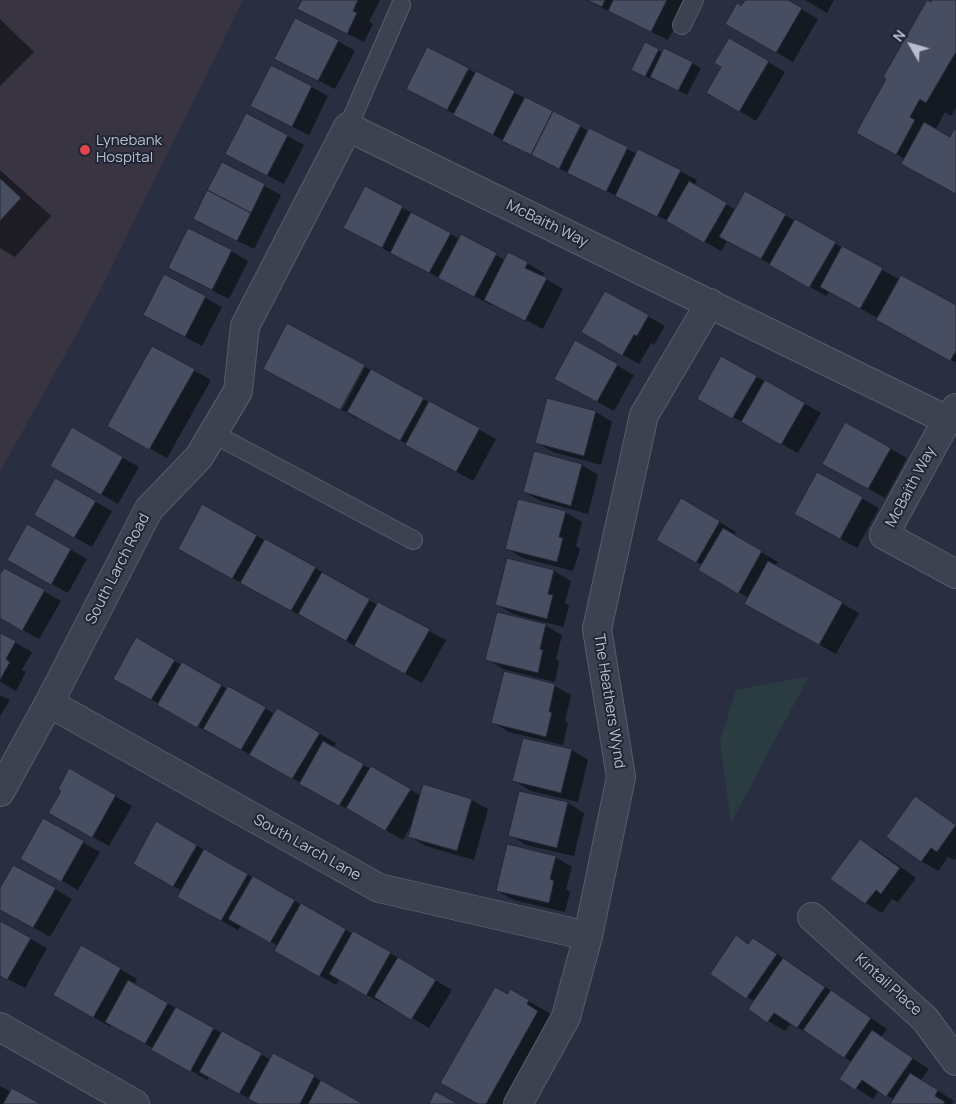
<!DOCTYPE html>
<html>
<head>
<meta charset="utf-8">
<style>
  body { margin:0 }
  #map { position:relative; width:956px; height:1104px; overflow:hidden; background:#292f41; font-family:Manrope,sans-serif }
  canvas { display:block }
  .north { position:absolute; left:886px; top:20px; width:50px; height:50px; -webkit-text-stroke:4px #212636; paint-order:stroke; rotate:308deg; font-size:14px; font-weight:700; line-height:20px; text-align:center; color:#babdcb }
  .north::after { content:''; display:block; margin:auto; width:18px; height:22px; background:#babdcb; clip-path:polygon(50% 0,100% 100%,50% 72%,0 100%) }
</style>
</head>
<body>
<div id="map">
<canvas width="956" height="1104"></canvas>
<div class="north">N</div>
</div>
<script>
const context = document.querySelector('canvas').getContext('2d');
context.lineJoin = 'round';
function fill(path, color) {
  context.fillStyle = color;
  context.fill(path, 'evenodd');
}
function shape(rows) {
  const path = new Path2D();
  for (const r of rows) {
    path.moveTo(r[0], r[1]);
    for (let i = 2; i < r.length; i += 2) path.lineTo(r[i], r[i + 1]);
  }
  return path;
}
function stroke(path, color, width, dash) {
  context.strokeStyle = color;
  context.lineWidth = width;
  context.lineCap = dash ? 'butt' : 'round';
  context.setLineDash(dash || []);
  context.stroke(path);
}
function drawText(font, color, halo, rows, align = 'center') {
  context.font = font + ' Manrope,sans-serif';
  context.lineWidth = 4;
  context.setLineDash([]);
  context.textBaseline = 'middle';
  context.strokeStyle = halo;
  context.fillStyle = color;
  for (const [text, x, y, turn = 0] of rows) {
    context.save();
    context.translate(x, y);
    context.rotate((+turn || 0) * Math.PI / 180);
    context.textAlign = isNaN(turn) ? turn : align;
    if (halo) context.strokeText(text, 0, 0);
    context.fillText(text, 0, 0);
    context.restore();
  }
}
const medical = shape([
  [0,0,243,0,96,299,0,472]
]);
const green = shape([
  [809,676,731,823,720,741,736,690]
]);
const shadow = shape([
  [303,0,380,0,369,21,373,24,364,42,298,9],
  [586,0,689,0,668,40],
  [746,0,786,0,818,19,793,62,727,24,742,8],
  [805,0,834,0,827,13],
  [933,0,956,0,956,108,951,116,945,112,935,130,950,138,956,131,956,194,905,159,858,132],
  [0,19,34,52,0,86],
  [730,40,785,72,756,121,708,92,723,67],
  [338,41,355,51,335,89,293,68],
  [665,49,701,68,687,95,654,79,653,80,641,74,658,50,663,53],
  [468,69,589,131,589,130,637,154,680,171,697,180,694,186,736,210,745,193,900,280,956,307,956,363,830,291,826,296,728,240,721,251,675,224,521,150,408,89],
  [311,87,328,96,309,135,268,115],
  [287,136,304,145,284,184,243,163],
  [222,164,281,195,254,249,211,228],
  [0,170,51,216,15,257,0,248],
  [365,188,460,239,461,236,505,260,527,263,544,273,542,277,563,289,543,329,492,303,491,305,361,237],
  [231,251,248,261,229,299,186,277],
  [165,276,222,307,202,346,161,324],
  [605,292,665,326,654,345,651,343,639,364,583,332],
  [575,342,634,375,614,411,572,388],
  [153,347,211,380,167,458,109,426],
  [722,357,821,413,798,453,699,398],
  [365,367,496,439,473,481,358,417,357,419,342,410],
  [548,399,596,412,612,422,601,465,553,452,536,442],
  [846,424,907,458,885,498,840,473],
  [73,429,139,467,118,504,52,465],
  [535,452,582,465,598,475,588,514,541,501,524,492],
  [818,474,879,508,857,548,812,523],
  [55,479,112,511,92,547,35,515],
  [681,499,736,532,734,536,778,562,775,566,859,613,836,654,762,613,749,598,700,570,702,565,658,539],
  [203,506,315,568,332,577,331,579,378,605,446,640,422,683,196,558],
  [565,512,582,522,576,546,580,549,573,571,523,558,506,548],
  [28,526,87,559,68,593,9,560],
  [508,559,554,571,571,581,565,603,569,606,563,627,513,614,496,604],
  [4,569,61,601,39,639,0,617,0,577],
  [545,625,562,635,556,659,559,661,555,682,503,669,487,659],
  [0,634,32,652,22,670,26,672,16,691,0,682],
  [137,639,183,666,183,664,227,689,228,688,275,714,277,709,336,743,333,748,371,769,372,767,421,796,471,800,488,809,474,860,426,846,409,836,411,825,403,840,215,735,214,736,115,678],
  [505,673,555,686,571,695,565,721,568,723,563,745,509,732,492,722],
  [0,695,10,700,0,716],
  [572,750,588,760,578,802,531,791,514,781],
  [70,770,132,806,109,846,50,813,63,790],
  [520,792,568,803,584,813,574,856,526,845,510,835],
  [916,798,956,825,956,858,954,860,948,857,938,871,921,861],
  [43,820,100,852,78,890,22,858],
  [157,823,353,934,354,932,452,990,429,1028,385,1002,383,1004,339,979,336,985,276,951,278,946,241,925,238,930,179,896,182,891,134,863],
  [860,840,877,850,916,878,898,902,892,899,882,913,866,903],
  [555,857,572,867,566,889,570,892,565,912,514,900,497,891],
  [55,889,72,899,50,937,0,908,0,891],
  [0,922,47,948,25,988,0,975],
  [737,937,749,944,753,939,770,949,887,1029,881,1037,929,1069,921,1080,954,1101,952,1104,892,1104,894,1100,879,1090,873,1099,840,1078,852,1062,791,1023,785,1031,768,1021,755,1002,712,973],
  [82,947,137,979,134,985,271,1060,274,1054,361,1104,260,1104,209,1077,207,1080,112,1024,111,1027,54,995],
  [509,996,528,1001,553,1015,518,1104,480,1104],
  [0,1086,11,1092,38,1104,0,1104]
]);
const building = shape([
  [302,0,358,0,353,11,357,13,347,34,297,9,302,0],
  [587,0,605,0,602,7,587,0],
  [613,0,667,0,651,32,608,11,613,0],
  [745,0,788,0,802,8,776,53,725,24,737,3,741,6,745,0],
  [927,0,931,2,932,0,956,0,956,52,926,103,920,99,910,117,915,120,896,155,856,133,886,79,883,77,927,0],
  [295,18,339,40,318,81,274,59,295,18],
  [729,38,769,61,739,112,706,93,721,67,714,63,729,38],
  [645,42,659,49,645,77,631,70,645,42],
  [427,47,469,68,447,110,406,89,427,47],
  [664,48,693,62,678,91,650,77,664,48],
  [271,65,312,86,292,127,250,106,271,65],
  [476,71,515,91,493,135,453,115,476,71],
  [525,97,553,111,531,155,502,141,525,97],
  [553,111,581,125,559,169,531,155,553,111],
  [246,113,288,135,267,176,225,154,246,113],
  [924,122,950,137,954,129,956,130,956,194,901,164,924,122],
  [589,128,628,147,606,192,567,173,589,128],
  [638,149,681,170,657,217,615,196,638,149],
  [222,162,265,184,251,213,207,190,222,162],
  [0,178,21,198,0,221,0,178],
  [689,181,727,203,704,243,666,221,689,181],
  [365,186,403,206,382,248,343,228,365,186],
  [207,190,251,213,237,241,193,219,207,190],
  [745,191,786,214,761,259,719,237,745,191],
  [411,212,451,233,429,273,390,253,411,212],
  [795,219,836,242,809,288,769,265,795,219],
  [188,228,232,250,212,290,168,268,188,228],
  [461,234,497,253,474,297,438,278,461,234],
  [842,246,883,268,860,309,820,287,842,246],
  [508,252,528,262,525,268,547,278,525,321,484,300,508,252],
  [164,274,206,296,185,337,143,315,164,274],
  [901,275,956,305,956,351,950,361,876,320,901,275],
  [605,291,649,315,637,336,634,335,622,356,581,332,605,291],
  [287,323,365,365,340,410,263,369,287,323],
  [575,340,618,364,597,402,554,379,575,340],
  [152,346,195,369,149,450,107,426,152,346],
  [721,356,757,376,732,419,697,399,721,356],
  [371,369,424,398,400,441,347,412,371,369],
  [765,380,805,403,781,445,741,422,765,380],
  [547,398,596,411,584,456,535,443,547,398],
  [429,401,480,428,456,472,405,445,429,401],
  [845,422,891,448,868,489,822,464,845,422],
  [72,427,123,457,101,495,50,466,72,427],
  [534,451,582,464,571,506,523,492,534,451],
  [817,472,863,497,840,539,794,514,817,472],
  [55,478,96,501,74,538,34,515,55,478],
  [681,498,720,521,696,563,656,540,681,498],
  [518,499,566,511,559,537,563,538,557,562,505,549,518,499],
  [202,504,257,535,232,579,178,549,202,504],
  [27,524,71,549,51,585,7,560,27,524],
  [723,528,762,551,738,594,698,570,723,528],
  [265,539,316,567,291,611,240,583,265,539],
  [507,558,554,570,548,594,553,595,547,619,495,605,507,558],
  [768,561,843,602,819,645,744,604,768,561],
  [4,568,45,590,22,631,0,618,0,574,4,568],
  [322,572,370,599,346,641,298,614,322,572],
  [378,602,430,629,405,674,354,646,378,602],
  [497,612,546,624,540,649,543,650,538,673,485,660,497,612],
  [0,633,16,641,6,659,10,662,0,680,0,633],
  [136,637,175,660,151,700,113,679,136,637],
  [182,662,222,685,197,728,157,705,182,662],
  [504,671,555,684,549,712,552,712,546,737,491,723,504,671],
  [228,686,266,707,241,750,203,729,228,686],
  [277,708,320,733,292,779,249,755,277,708],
  [523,738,572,749,561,793,512,781,523,738],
  [323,741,364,764,339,806,299,784,323,741],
  [371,766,411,789,385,831,346,808,371,766],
  [69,768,116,795,92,838,48,813,61,791,58,789,69,768],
  [423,784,472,799,457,851,408,837,423,784],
  [519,791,568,802,557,848,508,836,519,791],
  [915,796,956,825,937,852,931,848,921,862,886,837,915,796],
  [43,818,84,841,61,882,20,859,43,818],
  [156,821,197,845,173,887,133,864,156,821],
  [860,839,900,868,881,894,876,890,865,904,830,879,860,839],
  [507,844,556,856,550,879,554,881,549,903,496,891,507,844],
  [204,849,248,874,221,921,177,897,204,849],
  [13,865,56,888,33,928,0,910,0,888,13,865],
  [253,876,295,900,270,943,228,919,253,876],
  [301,903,346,929,319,977,274,951,301,903],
  [0,921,31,938,7,980,0,976,0,921],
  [353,931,391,952,366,996,329,974,353,931],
  [736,935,748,944,753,938,777,954,746,999,710,974,736,935],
  [81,945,121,968,93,1018,53,995,81,945],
  [398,957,436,980,411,1020,374,997,398,957],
  [783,958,825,987,797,1028,774,1013,767,1023,748,1009,783,958],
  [128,980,168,1003,145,1044,105,1022,128,980],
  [495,987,508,994,510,989,529,1000,527,1004,538,1011,486,1104,478,1104,440,1083,495,987],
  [831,990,871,1018,844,1058,803,1030,831,990],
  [176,1007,214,1028,190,1072,151,1050,176,1007],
  [872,1030,913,1058,886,1097,862,1080,855,1090,839,1079,872,1030],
  [222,1031,262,1053,239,1094,199,1072,222,1031],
  [273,1053,315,1075,300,1104,258,1104,248,1099,273,1053],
  [910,1073,938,1090,935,1096,945,1102,944,1104,890,1104,910,1073],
  [321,1080,363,1104,308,1104,321,1080],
  [12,1088,41,1104,3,1104,12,1088],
  [435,1091,458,1104,429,1104,435,1091]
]);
const service = shape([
  [682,25,694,0],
  [348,127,401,5],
  [214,434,413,540]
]);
const minor = shape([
  [956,408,947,420,884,535,956,574],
  [49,703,379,888,588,936],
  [0,792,49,703,149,509,199,457,238,391,245,326,348,127,947,420],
  [812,917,925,1019,956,1061],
  [0,1027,135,1104],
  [518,1104,566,1017,588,936,621,777,597,629,644,415,710,303]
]);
const markers = [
  [85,150,6,"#e0444e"]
];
const poiNames = [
  ["Lynebank",96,141],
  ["Hospital",96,158]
];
const streetNames = [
  ["McBaith Way",547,224,26],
  ["McBaith Way",911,487,-62],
  ["South Larch Road",118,569,-63],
  ["The Heathers Wynd",609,701,81],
  ["South Larch Lane",307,848,29],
  ["Kintail Place",888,985,42]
];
fill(medical, '#383442');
fill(green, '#2b3b42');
fill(shadow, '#0007');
fill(building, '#484e62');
stroke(building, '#232938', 1);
stroke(service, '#585d6b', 20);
stroke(minor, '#585d6b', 30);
stroke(service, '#3d4251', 18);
stroke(minor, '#3d4251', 28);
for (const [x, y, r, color] of markers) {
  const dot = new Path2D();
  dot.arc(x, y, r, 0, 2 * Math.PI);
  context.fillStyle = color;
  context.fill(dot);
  stroke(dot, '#212636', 2);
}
drawText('15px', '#babdcb', '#212636', poiNames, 'left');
drawText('15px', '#babdcb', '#212636', streetNames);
</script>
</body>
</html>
